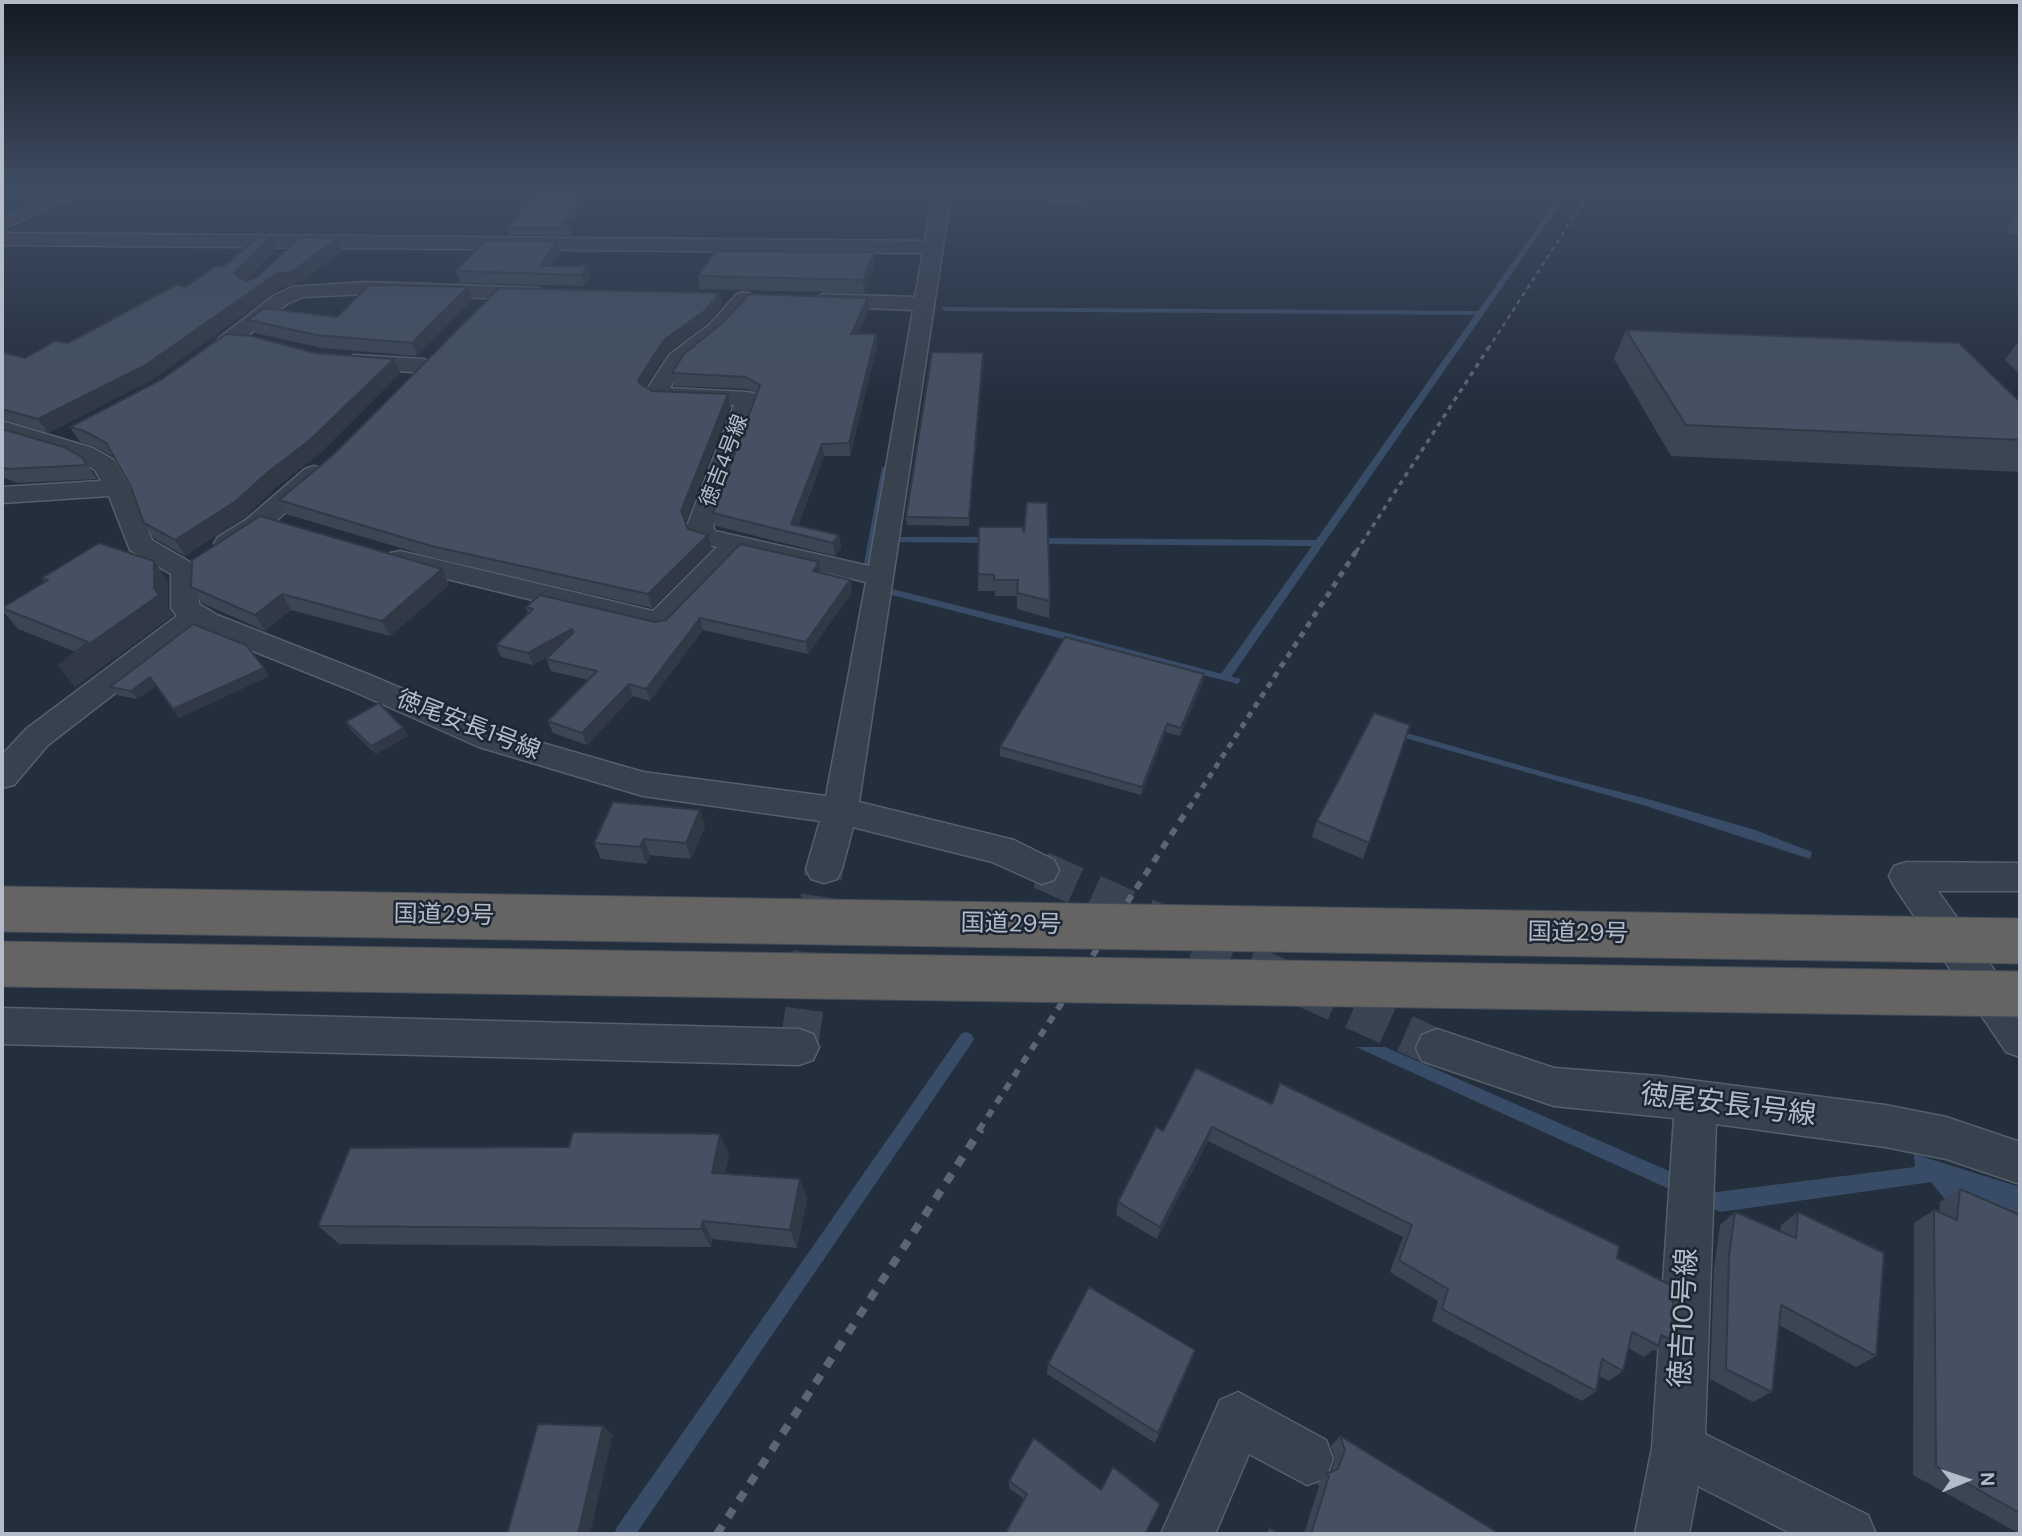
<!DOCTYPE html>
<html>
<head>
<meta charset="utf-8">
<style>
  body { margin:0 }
  #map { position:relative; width:2022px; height:1536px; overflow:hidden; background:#242f3e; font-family:"DM Sans",sans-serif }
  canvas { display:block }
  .frame { position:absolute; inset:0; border:4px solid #b4bcc9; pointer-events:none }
  .north { position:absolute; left:1931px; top:1445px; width:70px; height:70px; -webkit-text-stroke:5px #1d2633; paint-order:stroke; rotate:88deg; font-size:19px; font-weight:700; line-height:28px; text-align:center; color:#b4bcc9 }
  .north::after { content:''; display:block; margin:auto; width:24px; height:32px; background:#b4bcc9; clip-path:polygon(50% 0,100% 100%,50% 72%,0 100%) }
</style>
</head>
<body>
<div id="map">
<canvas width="2022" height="1536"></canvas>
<div class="frame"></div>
<div class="north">N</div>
</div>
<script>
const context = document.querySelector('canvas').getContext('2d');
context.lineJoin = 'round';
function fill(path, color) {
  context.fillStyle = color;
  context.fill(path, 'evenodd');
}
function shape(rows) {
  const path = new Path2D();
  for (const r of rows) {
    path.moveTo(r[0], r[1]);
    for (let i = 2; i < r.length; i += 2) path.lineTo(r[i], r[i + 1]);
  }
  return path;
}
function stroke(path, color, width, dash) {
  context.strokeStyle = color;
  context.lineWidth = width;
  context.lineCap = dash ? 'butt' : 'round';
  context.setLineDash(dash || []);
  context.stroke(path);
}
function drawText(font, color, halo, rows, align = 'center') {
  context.font = font + ' "DM Sans","Noto Sans JP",sans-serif';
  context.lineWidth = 5;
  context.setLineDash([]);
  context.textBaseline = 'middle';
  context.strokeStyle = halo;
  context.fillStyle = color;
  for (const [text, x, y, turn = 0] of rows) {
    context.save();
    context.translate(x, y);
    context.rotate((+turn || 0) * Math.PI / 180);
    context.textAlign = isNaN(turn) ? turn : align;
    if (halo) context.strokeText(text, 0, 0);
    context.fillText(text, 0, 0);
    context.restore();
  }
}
const water = shape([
  [882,467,889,468,871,569,863,569],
  [892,589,1067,633,1241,679,1238,684,888,594],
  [1368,722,1554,775,1655,801,1755,830,1812,852,1810,859,1646,806,1366,727],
  [1356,1047,1385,1047,1717,1192,1915,1167,1914,1154,2020,1187,2020,1228,1948,1203,1931,1182,1720,1212]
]);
const stream = shape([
  [91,187,100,187,2,230,2,226,91,187],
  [1566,187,1572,187,1231,677,1223,677,1221,674,1312,546,1032,544,1027,541,1032,538,1316,540,1475,315,946,311,942,309,943,307,1478,311,1566,187],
  [902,537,992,537,997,540,992,543,898,542,897,540,902,537],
  [966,1032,971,1034,974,1039,971,1044,636,1534,614,1534,617,1527,961,1034,966,1032]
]);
const minorTunnel = shape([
  [1041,870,1437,1048],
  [799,1047,824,869]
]);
const minor = shape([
  [73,187,97,187,2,229,2,218,73,187],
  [934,187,952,187,859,802,1014,840,1054,860,1059,870,1054,880,1041,884,992,862,853,827,842,869,837,879,824,883,811,879,806,869,820,821,643,796,479,747,348,689,198,629,48,745,14,785,2,788,2,755,26,729,177,616,171,608,171,574,130,550,109,496,2,503,2,487,101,481,95,470,75,458,2,437,2,421,93,448,114,460,138,502,152,540,195,565,199,571,199,604,217,615,370,675,501,731,643,772,826,796,866,582,742,553,669,629,659,631,390,565,386,559,390,553,400,551,653,611,717,547,694,542,687,526,734,405,655,401,644,394,669,355,710,324,737,294,744,292,751,294,754,298,751,302,724,332,685,364,670,388,748,392,756,394,760,399,713,526,715,531,869,566,913,310,823,306,813,300,823,294,915,297,923,253,2,245,2,233,925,241,934,187],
  [366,282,539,288,549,294,539,300,366,294,303,297,287,304,237,344,221,344,218,339,273,296,292,287,366,282],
  [353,355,424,359,435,366,424,373,345,367,342,362,353,355],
  [314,466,323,469,327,474,323,479,265,531,238,549,218,549,214,543,218,537,247,519,305,469,314,466],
  [1907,862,2020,863,2020,891,1938,891,2020,1006,2020,1057,2006,1052,1894,886,1889,876,1894,866,1907,862],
  [2,1008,799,1029,813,1034,819,1047,813,1060,799,1065,2,1044,2,1008],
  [1437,1029,1554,1068,1659,1076,1885,1105,1946,1117,2020,1142,2020,1184,1946,1159,1885,1147,1716,1124,1705,1434,1868,1515,1876,1534,1792,1534,1698,1486,1689,1534,1635,1534,1652,1448,1674,1118,1554,1106,1422,1061,1416,1048,1422,1035,1437,1029],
  [1238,1392,1326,1440,1333,1459,1326,1478,1307,1485,1249,1454,1215,1534,1161,1534,1220,1400,1238,1392]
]);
const railFar4 = shape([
  [1488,349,1593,187]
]);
const railFar3 = shape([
  [1356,552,1489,347]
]);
const railFar2 = shape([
  [1189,808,1357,550]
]);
const railFar1 = shape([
  [979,1130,1190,806]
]);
const rail = shape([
  [717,1534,981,1129]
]);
const trunkBridge = shape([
  [2,909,2020,941],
  [2,964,2020,994]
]);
const wall = shape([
  [540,187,596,187,568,225,571,225,573,232,571,235,509,235,507,228],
  [1045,187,1085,195,1085,202,1045,202],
  [2020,210,2020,236,2006,232,2018,213],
  [557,241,560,252,551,266,587,266,590,277,584,286,460,283,456,271],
  [276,250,245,281,343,250,299,283,282,287,152,380,48,433,2,419,2,352,25,358,68,343,186,287,223,267],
  [874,252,875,264,864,293,700,289,698,276],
  [468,287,473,299,417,356,322,348,255,333,248,320,337,317],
  [722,305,708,322,667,353,645,387,652,391,728,394,730,407,685,523,688,529,712,549,652,608,438,559,286,514,279,500],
  [869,310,858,334,876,334,877,346,850,456,824,456,798,526,839,535,841,548,835,556,716,526,713,513,757,394,748,389,675,386,672,373],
  [1626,330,2020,402,2020,472,1671,456,1614,359],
  [2020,339,2020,374,2005,360],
  [315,353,394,359,400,373,318,455,276,487,245,517,185,556,154,538,144,523,130,485,114,457,94,446,80,442,70,427,162,379],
  [983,353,969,526,907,525,906,517],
  [2,429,83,458,97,479,18,483,2,477],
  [979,527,1050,601,1049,618,1017,609,1017,596,995,596,995,591,978,591],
  [154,561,168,582,168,608,173,615,75,687,76,652,18,629,2,610,2,608,45,582,42,578],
  [819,562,821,573,850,580,852,592,808,654,703,630,650,701,633,696,587,745,553,733,548,721,588,680,551,671,546,659,549,656,533,665,501,657,496,645,528,614,526,607,655,622,666,620],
  [442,569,449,585,390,636,291,610,265,631,202,603,191,587],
  [264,668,269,676,179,718,156,686,137,699,117,695,110,687],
  [1204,674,1203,682,1180,736,1166,732,1141,795,1000,756,1000,747],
  [346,722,403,728,408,736,376,754,351,730],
  [1410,725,1363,859,1312,837,1317,821],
  [705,826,691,859,650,855,647,864,601,859,594,843],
  [1272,1104,1617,1258,1671,1340,1656,1351,1653,1350,1644,1357,1628,1348,1623,1371,1609,1381,1599,1376,1596,1391,1582,1401,1432,1321,1438,1301,1390,1272,1403,1237,1208,1141,1157,1239,1116,1215,1118,1202,1163,1131],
  [729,1154,725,1174,807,1198,797,1248,712,1239,711,1247,339,1244,318,1226],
  [1960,1189,2020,1215,2020,1534,1913,1475,1914,1223,1934,1210,1939,1213,1940,1202],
  [1735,1212,1780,1232,1781,1225,1798,1212,1876,1356,1856,1367,1779,1325,1772,1392,1753,1402,1710,1379,1714,1268,1720,1225],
  [1191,1361,1155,1443,1047,1374,1048,1364],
  [1340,1436,1500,1534,1304,1534,1319,1486,1317,1484,1326,1474,1331,1472,1335,1460,1331,1446],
  [1009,1481,1101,1490,1160,1504,1024,1499,1009,1488]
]);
const shadedWall = shape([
  [590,187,596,187,566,228,561,225],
  [571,225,573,232,571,235,569,228],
  [271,237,276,250,240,285,234,273],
  [338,238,343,250,299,283,282,287,152,380,48,433,38,419],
  [557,241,560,252,546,274,540,266],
  [874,252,875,264,864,293,863,280],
  [587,266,590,277,584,286,581,275],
  [468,287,473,299,417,356,412,343],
  [720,293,722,305,708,322,667,353,642,393,638,380,664,340],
  [868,298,869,310,852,346,851,334],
  [876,334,877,346,850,456,849,443],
  [983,353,984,361,969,526,969,518],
  [394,359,400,373,318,455,276,487,245,517,185,556,175,540,268,472],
  [728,394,730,407,685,525,681,511],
  [822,444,824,456,795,533,791,524],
  [708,535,712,549,652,608,648,594],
  [839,535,841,548,835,556,833,543],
  [154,561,168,582,168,608,173,615,75,687,58,666,159,595,154,588],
  [819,562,821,574,813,571],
  [442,569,449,585,390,636,382,621],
  [850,580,852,592,808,654,806,642],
  [282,594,291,610,265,631,255,615],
  [700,618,703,630,650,701,646,689],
  [572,629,577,641,533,665,528,653],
  [264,668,269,676,179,718,173,709],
  [1204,674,1203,682,1180,736,1181,728],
  [150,677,157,685,137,699,131,691],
  [629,684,633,696,587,745,582,733],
  [1167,724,1166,732,1141,795,1142,787],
  [403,728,408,736,376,754,371,746],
  [700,810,705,826,691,859,686,843],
  [644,839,650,855,647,864,640,847],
  [1212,1127,1208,1141,1157,1239,1160,1227],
  [720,1134,729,1154,721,1192,712,1173],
  [800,1179,807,1198,797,1248,790,1230],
  [703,1221,712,1239,711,1247,701,1229],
  [603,1426,613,1435,590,1534,578,1534]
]);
const building = shape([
  [540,187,590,187,561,225,571,225,569,228,507,228,540,187],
  [1045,187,1084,187,1085,195,1045,195,1045,187],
  [259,237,271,237,234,273,245,281,256,278,300,237,338,238,293,271,276,274,144,366,38,419,2,409,2,352,25,358,55,341,68,343,176,285,186,287,214,267,223,267,259,237],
  [484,241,557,241,540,266,587,266,581,275,456,271,484,241],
  [715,251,874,252,863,280,698,276,715,251],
  [369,285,468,287,412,343,316,335,248,320,264,308,337,317,369,285],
  [499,288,720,293,706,310,664,340,638,380,639,383,652,391,728,394,681,511,688,529,708,535,648,594,431,546,279,500,333,455,499,288],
  [749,294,868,298,851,334,876,334,849,443,822,444,791,524,839,535,833,543,713,513,760,385,746,377,672,373,684,354,723,322,749,294],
  [1626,330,1959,343,2020,402,2020,440,1686,425,1626,330],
  [226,334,252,336,315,353,394,359,310,440,268,472,236,501,175,540,144,523,130,485,106,443,84,431,70,427,162,379,226,334],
  [932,352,983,353,969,518,906,517,932,352],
  [2,429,64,447,83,458,87,465,8,469,2,467,2,429],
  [1027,502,1047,503,1050,601,1017,593,1018,580,994,580,994,575,978,574,979,527,1022,527,1024,532,1027,502],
  [260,516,442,569,382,621,282,594,255,615,191,587,192,560,260,516],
  [99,543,154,561,154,588,159,595,58,666,88,642,2,608,48,580,42,578,99,543],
  [740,544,819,562,813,571,850,580,806,642,700,618,646,689,629,684,582,733,548,721,597,671,546,659,574,632,572,629,528,653,496,645,533,609,526,607,540,595,655,622,666,620,740,544],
  [193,624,246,645,264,668,173,709,150,677,131,691,110,687,193,624],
  [1065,637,1204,674,1181,728,1167,724,1142,787,1000,747,1065,637],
  [379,703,403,728,371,746,346,722,379,703],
  [1374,713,1410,725,1369,843,1317,821,1374,713],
  [613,802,700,810,686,843,644,839,640,847,594,843,613,802],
  [1196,1068,1272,1104,1280,1083,1619,1246,1617,1258,1674,1287,1671,1340,1661,1335,1659,1346,1632,1332,1623,1371,1602,1359,1596,1391,1442,1309,1448,1289,1399,1260,1412,1225,1212,1127,1160,1227,1118,1202,1156,1127,1163,1131,1196,1068],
  [573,1132,720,1134,712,1173,800,1179,790,1230,703,1221,701,1229,318,1226,350,1148,569,1147,573,1132],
  [1960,1189,2020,1215,2020,1513,1936,1466,1934,1210,1957,1220,1960,1189],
  [1735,1212,1796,1238,1798,1212,1884,1253,1876,1356,1781,1305,1772,1392,1726,1369,1729,1256,1735,1212],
  [1089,1287,1195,1350,1158,1433,1048,1364,1089,1287],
  [538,1424,603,1426,578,1534,507,1534,538,1424],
  [1340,1436,1500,1534,1311,1534,1329,1476,1326,1474,1338,1469,1345,1450,1340,1436],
  [1034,1438,1101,1490,1113,1467,1160,1504,1145,1534,1005,1534,1027,1494,1009,1481,1034,1438],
  [1269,1528,1278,1534,1267,1534,1269,1528]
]);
const farStreetnames = [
  ["徳吉4号線",725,461,-69]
];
const streetNames = [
  ["徳尾安長1号線",468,726,21],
  ["国道29号",444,916,1],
  ["国道29号",1011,925,1],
  ["国道29号",1578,934,1]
];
const nearStreetnames = [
  ["徳尾安長1号線",1728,1106,7],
  ["徳吉10号線",1685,1318,-87]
];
fill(water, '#394c67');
fill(stream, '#394c67');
stroke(minorTunnel, '#3a4453', 38, [38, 19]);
stroke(minor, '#565f6c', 3);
fill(minor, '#38414e');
stroke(railFar4, '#5a6575', 2.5, [4.5, 4.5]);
stroke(railFar3, '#5a6575', 3.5, [5, 5]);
stroke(railFar2, '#5a6575', 5, [6, 6]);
stroke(railFar1, '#5a6575', 6, [8, 8]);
stroke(rail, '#5a6575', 8, [10, 10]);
stroke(trunkBridge, '#434c59', 47, []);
stroke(trunkBridge, '#656462', 45);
fill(wall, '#3b4654');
fill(shadedWall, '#303945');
fill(building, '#455162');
stroke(building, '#303945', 2);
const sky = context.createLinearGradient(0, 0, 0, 402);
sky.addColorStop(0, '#141a22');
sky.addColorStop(0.47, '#3f4d63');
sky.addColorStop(1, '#3f4d6300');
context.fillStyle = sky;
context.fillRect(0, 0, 2022, 402);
drawText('21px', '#b4bcc9', '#1d2633', farStreetnames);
drawText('24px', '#b4bcc9', '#1d2633', streetNames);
drawText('28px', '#b4bcc9', '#1d2633', nearStreetnames);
</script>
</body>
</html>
